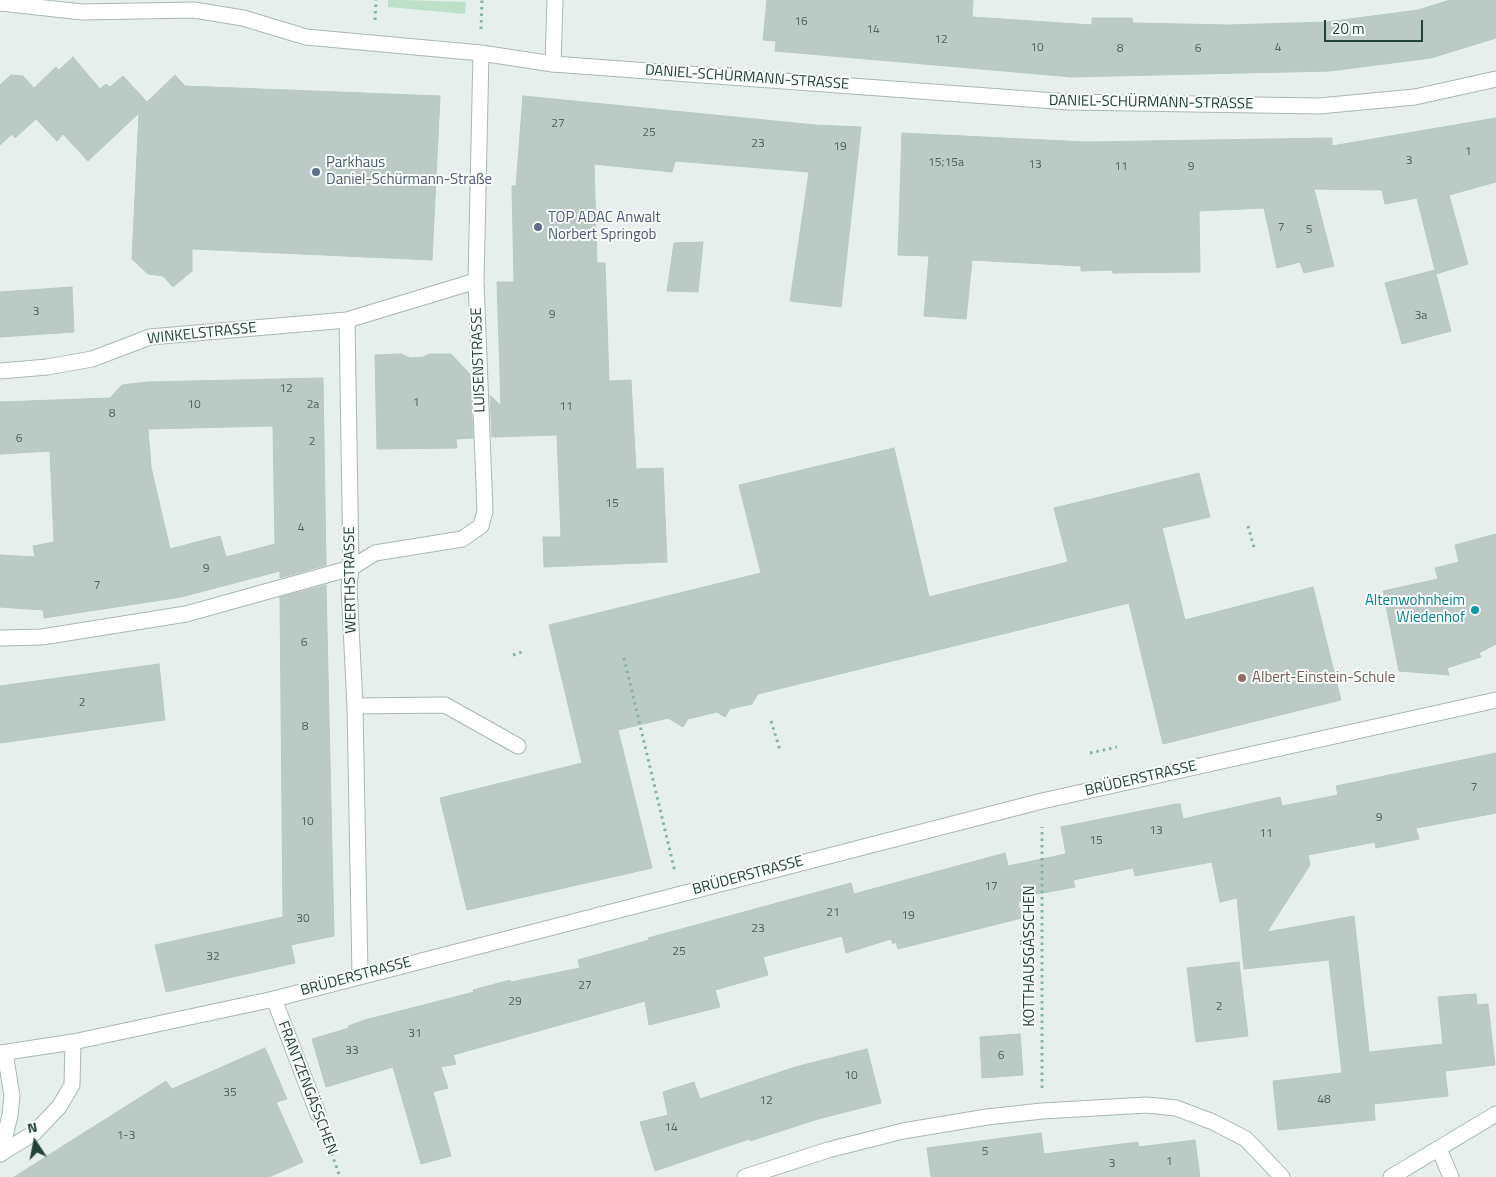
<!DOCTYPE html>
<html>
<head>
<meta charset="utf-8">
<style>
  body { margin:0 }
  #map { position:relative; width:1496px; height:1177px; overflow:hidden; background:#e6efeb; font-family:"Titillium Web",sans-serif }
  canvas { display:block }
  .north { position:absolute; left:10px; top:1117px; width:50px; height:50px; -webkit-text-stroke:4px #f7fbf9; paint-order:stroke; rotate:349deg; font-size:14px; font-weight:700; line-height:20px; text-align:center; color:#24423a }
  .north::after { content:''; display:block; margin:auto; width:18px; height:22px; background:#24423a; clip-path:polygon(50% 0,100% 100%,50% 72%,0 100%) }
  .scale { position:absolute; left:1324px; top:20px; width:99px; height:22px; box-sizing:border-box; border:2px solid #24423a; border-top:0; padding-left:6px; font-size:15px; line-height:18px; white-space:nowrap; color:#24423a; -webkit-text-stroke:4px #f7fbf9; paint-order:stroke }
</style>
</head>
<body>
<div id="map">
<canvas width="1496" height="1177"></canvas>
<div class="north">N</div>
<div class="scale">20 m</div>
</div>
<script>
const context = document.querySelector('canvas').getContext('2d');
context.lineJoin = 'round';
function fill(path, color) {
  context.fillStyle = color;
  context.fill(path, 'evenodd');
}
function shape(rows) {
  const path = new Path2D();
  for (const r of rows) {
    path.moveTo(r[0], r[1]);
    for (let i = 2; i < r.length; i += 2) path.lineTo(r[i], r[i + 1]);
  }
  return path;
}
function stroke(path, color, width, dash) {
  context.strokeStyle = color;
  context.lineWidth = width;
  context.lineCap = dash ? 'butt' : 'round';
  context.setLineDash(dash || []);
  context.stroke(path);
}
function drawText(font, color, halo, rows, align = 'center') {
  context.font = font + ' "Titillium Web",sans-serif';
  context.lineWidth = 4;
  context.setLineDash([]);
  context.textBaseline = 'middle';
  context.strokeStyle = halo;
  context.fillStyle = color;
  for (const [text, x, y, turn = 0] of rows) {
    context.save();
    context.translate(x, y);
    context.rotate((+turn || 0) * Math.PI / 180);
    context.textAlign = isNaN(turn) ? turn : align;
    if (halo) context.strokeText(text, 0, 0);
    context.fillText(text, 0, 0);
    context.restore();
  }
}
const green = shape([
  [388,0,403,0,466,2,465,14,388,7]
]);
const building = shape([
  [767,0,973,0,972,17,1092,25,1092,18,1132,18,1133,23,1228,25,1327,22,1418,10,1450,0,1496,0,1496,38,1431,58,1330,71,1072,77,775,51,776,41,763,40,767,0],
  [73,57,100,89,106,84,110,87,123,76,147,102,175,75,185,86,440,96,432,260,192,249,192,271,173,287,163,276,148,274,132,259,139,113,88,161,63,134,57,141,36,119,15,138,12,134,0,145,0,85,11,75,23,76,34,88,56,67,59,70,73,57],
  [523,96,815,125,861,127,841,307,790,301,809,172,675,161,672,172,594,164,597,263,605,263,609,381,631,380,636,469,663,468,667,562,544,567,543,537,561,537,557,435,492,437,490,395,501,406,497,282,514,282,512,186,516,186,523,96],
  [1496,118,1496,182,1449,195,1468,264,1436,274,1451,331,1402,344,1385,283,1435,270,1436,274,1417,198,1385,204,1382,190,1314,189,1334,266,1304,273,1300,262,1277,268,1264,208,1199,211,1200,272,1113,273,1112,270,1081,271,1081,266,972,260,966,319,924,316,929,256,898,255,902,133,1086,142,1332,138,1332,146,1496,118],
  [703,242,698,292,667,291,674,243,703,242],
  [72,287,74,332,0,337,0,292,72,287],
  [401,354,410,358,423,357,430,354,451,354,470,374,473,438,456,439,457,448,377,449,375,355,401,354],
  [323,378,326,565,280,578,280,571,181,597,44,618,43,610,0,607,0,555,35,557,33,546,54,542,50,451,0,454,0,402,110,398,122,385,147,382,323,378],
  [273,426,275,544,226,557,220,536,170,549,151,467,148,429,273,426],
  [894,448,929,597,1068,562,1054,508,1199,473,1210,517,1162,528,1185,620,1313,587,1341,700,1163,744,1129,603,758,694,752,704,730,709,725,717,717,712,688,719,683,727,668,718,618,730,652,868,467,910,440,798,582,763,549,625,761,573,739,485,894,448],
  [1496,534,1496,644,1479,653,1481,657,1447,668,1449,675,1399,671,1383,591,1438,579,1435,568,1459,562,1455,545,1496,534],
  [326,585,334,936,291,945,295,963,166,992,155,945,283,917,280,597,326,585],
  [159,664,165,720,0,743,0,686,159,664],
  [1496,753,1496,813,1416,828,1419,839,1376,848,1375,842,1308,855,1310,865,1267,932,1354,916,1369,1052,1443,1044,1438,997,1476,994,1477,1005,1488,1004,1495,1065,1445,1071,1448,1096,1374,1104,1375,1120,1278,1130,1273,1081,1342,1073,1329,960,1244,969,1237,898,1220,902,1212,862,1135,876,1133,868,1073,880,1075,887,1026,896,1027,900,1018,902,1022,918,898,949,896,942,893,944,891,939,846,953,842,936,763,957,768,975,715,990,720,1007,649,1025,645,1001,453,1055,456,1064,441,1067,448,1088,433,1092,451,1156,421,1164,393,1067,326,1087,312,1039,349,1028,348,1026,365,1020,474,992,473,990,510,980,511,982,580,968,578,960,649,940,648,938,851,883,854,894,1005,853,1008,866,1066,854,1061,827,1176,804,1180,804,1183,819,1280,797,1282,806,1338,795,1336,786,1496,753],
  [1239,962,1248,1036,1196,1042,1187,968,1239,962],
  [1020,1034,1023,1075,982,1078,980,1037,1020,1034],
  [265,1048,287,1099,276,1102,303,1162,269,1177,14,1177,166,1081,172,1089,265,1048],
  [867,1049,881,1103,818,1119,750,1141,749,1139,655,1171,640,1122,668,1115,663,1092,694,1082,700,1099,795,1067,867,1049],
  [1041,1133,1044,1154,1138,1142,1139,1147,1195,1140,1200,1177,931,1177,927,1148,1041,1133]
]);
const path = shape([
  [375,20,376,0],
  [481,29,482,0],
  [1248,526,1255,551],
  [513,655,525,651],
  [624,658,675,872],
  [771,721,780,750],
  [1090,753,1117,747],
  [1042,1088,1042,827],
  [325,1135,340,1177]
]);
const lane = shape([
  [553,64,555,0],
  [355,706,445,705,518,746],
  [274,999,318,1114],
  [1439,1149,1451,1177]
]);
const street = shape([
  [0,3,82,12,194,10,243,18,306,37,481,53,553,64,1069,102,1319,106,1415,97,1496,79],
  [347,320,351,568,349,587,355,706,360,975],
  [0,371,47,367,92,359,150,337,347,320,476,281],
  [0,638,42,637,186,614,351,568,375,553,462,539,481,526,485,511,476,281,481,53],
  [0,1053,73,1042,274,999,1042,801,1496,700],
  [0,1154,34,1133,59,1107,72,1085,73,1042],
  [1,1154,10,1115,12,1096,5,1053],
  [745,1177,828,1150,903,1131,987,1117,1042,1111,1147,1105,1176,1108,1213,1122,1246,1139,1282,1177]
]);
const secondary = shape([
  [1391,1177,1496,1114]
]);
const markers = [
  [316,172,5,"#5c6f8a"],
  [538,227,5,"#5c6f8a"],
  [1475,610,5,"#0f9aa8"],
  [1242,678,5,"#8d6e63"]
];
const numberNames = [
  ["16",801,22],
  ["14",873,30],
  ["12",941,40],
  ["10",1037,48],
  ["4",1278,48],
  ["8",1120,49],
  ["6",1198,49],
  ["27",558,124],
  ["25",649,133],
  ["23",758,144],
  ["19",840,147],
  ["1",1468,152],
  ["3",1409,161],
  ["15;15a",946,163],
  ["13",1035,165],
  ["11",1121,167],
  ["9",1191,167],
  ["7",1281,228],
  ["5",1309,230],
  ["3",36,312],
  ["9",552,315],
  ["3a",1421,316],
  ["12",286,389],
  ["1",416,403],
  ["10",194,405],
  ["2a",313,405],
  ["11",566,407],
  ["8",112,414],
  ["6",19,439],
  ["2",312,442],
  ["15",612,504],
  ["4",301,528],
  ["9",206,569],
  ["7",97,586],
  ["6",304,643],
  ["2",82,703],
  ["8",305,727],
  ["7",1474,788],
  ["9",1379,818],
  ["10",307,822],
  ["13",1156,831],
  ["11",1266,834],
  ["15",1096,841],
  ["17",991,887],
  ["21",833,913],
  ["19",908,916],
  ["30",303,919],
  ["23",758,929],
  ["25",679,952],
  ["32",213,957],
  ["27",585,986],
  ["29",515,1002],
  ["2",1219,1007],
  ["31",415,1034],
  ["33",352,1051],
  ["6",1001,1056],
  ["10",851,1076],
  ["35",230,1093],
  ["48",1324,1100],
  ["12",766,1101],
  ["14",671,1128],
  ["1-3",126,1136],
  ["5",985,1152],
  ["1",1169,1162],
  ["3",1112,1164]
];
const streetNames = [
  ["DANIEL-SCHÜRMANN-STRASSE",747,78,4],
  ["DANIEL-SCHÜRMANN-STRASSE",1151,103,1],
  ["WINKELSTRASSE",202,334,-6],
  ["LUISENSTRASSE",479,360,-92],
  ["WERTHSTRASSE",351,580,-91],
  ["BRÜDERSTRASSE",1141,779,-13],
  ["BRÜDERSTRASSE",748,876,-15],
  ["KOTTHAUSGÄSSCHEN",1030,956,-90],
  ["BRÜDERSTRASSE",356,977,-15],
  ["FRANTZENGÄSSCHEN",307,1088,69]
];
const serviceNames = [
  ["Parkhaus",326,163],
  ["Daniel-Schürmann-Straße",326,180],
  ["TOP ADAC Anwalt",548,218],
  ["Norbert Springob",548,235]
];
const cultureNames = [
  ["Altenwohnheim",1465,601],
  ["Wiedenhof",1465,618]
];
const educationNames = [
  ["Albert-Einstein-Schule",1252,678]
];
fill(green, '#bfe0c8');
fill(building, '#bbcac4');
stroke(building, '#b8c9c2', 1);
stroke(lane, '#a8b8b2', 17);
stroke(street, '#a8b8b2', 17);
stroke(secondary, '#a4bbb3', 17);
stroke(path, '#86b3a5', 3, [2.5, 4]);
stroke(lane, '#fff', 15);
stroke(street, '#fff', 15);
stroke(secondary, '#fff', 15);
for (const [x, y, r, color] of markers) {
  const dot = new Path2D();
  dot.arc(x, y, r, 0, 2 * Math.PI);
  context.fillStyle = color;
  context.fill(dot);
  stroke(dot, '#f7fbf9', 2);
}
drawText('12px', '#4a645c', null, numberNames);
drawText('15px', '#24423a', '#f7fbf9', streetNames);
drawText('15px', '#4e5e75', '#f7fbf9', serviceNames, 'left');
drawText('15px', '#0d838f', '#f7fbf9', cultureNames, 'right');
drawText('15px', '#785e54', '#f7fbf9', educationNames, 'left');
</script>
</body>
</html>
